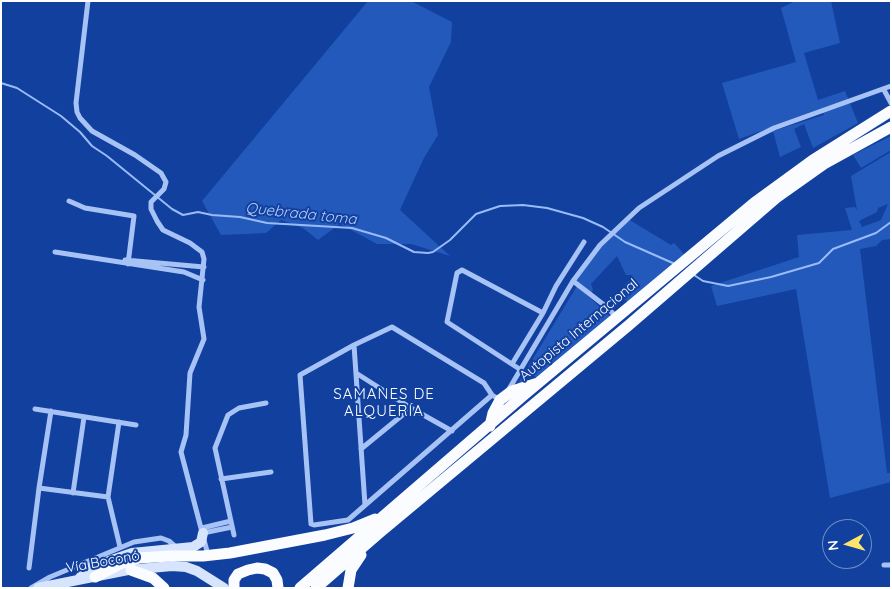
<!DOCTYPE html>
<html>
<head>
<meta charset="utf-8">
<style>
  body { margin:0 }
  #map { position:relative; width:892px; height:589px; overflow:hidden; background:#11409e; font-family:Quicksand,sans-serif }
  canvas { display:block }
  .frame { position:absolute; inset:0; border:2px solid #fff; pointer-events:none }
  .north { position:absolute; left:822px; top:519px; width:50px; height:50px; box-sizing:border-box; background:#11409e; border:1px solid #708cc5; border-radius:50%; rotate:264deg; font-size:14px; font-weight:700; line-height:20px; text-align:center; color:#fff }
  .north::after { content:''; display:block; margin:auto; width:18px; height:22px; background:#ffe46b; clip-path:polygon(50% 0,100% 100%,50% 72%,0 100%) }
</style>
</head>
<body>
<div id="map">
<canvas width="892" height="589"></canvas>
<div class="frame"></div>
<div class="north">N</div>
</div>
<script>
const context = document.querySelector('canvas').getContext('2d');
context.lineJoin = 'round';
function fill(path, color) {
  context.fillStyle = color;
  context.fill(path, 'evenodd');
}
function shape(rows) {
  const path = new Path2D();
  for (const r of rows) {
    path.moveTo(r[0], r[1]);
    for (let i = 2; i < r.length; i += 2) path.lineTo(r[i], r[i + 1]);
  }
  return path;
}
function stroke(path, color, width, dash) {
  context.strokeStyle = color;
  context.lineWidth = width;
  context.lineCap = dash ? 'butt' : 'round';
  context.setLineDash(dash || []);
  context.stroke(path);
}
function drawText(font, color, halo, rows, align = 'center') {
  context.font = font + ' Quicksand,sans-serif';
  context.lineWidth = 4;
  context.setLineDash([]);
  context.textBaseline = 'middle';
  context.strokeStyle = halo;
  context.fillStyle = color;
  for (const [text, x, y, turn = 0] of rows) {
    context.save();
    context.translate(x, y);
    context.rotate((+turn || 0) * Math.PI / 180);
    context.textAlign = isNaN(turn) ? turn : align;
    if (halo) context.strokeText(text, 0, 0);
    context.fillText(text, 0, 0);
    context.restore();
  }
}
const green = shape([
  [368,1,411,1,452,22,451,42,429,87,438,135,424,158,400,210,450,256,411,244,377,244,340,224,318,240,303,228,281,220,266,233,221,235,202,201],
  [795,1,831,1,840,43,804,53,818,100,845,91,858,123,813,148,804,124,794,129,801,147,780,157,773,131,824,115,822,109,739,139,722,83,796,62,781,8],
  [891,136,891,150,861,168,853,155],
  [891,152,891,239,882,240,876,246,860,249,887,473,891,473,891,482,830,498,796,289,717,306,711,286,799,257,797,235,852,230,845,208,855,207,857,210,851,176],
  [888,204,881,220,862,227,859,221,877,212,878,208],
  [628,219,671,245,674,243,685,255,629,302,624,299,625,284,633,278,632,275,626,275,617,256,591,284,593,290,591,293,575,281,599,247],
  [577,286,610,316,539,380,531,373,525,378,529,384,517,385]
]);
const stream = shape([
  [1,83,17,88,61,116,80,132,92,146,107,156,172,209,183,215,198,212,212,215,240,217,267,223,352,228,386,238,414,252,428,253,433,252,450,240,476,214,500,206,523,205,547,208,583,218,603,227,625,242,675,264],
  [694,275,703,281,728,286,771,277,819,263,833,249,876,233,891,222]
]);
const minor = shape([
  [88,1,76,103,77,112,80,118,92,131,135,155,161,173,166,182,164,189,151,202,151,209,157,221,163,230,190,243,202,252,204,259,199,307,204,339,190,373,186,435,181,452,208,555],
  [884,90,891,103],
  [69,201,85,208,134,216,128,264],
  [55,252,184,272,203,280],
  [125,260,204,267],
  [573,281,608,308,617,318],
  [354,345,365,505],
  [512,364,543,313,556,286,584,242],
  [521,370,447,322,457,273,462,270,543,313],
  [356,373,411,408,452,431],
  [509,389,573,281,600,245,639,208,718,156,774,128,891,86],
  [492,395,348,520,314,525,311,524,300,375,354,345,392,327,484,383,492,395,500,400],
  [35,409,136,425],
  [119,422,108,497,120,547],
  [361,449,411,408],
  [221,479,271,472],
  [39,488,108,497],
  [73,493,84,417],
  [202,528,231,521],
  [203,533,232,527],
  [234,535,215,448,228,415,239,408,266,403],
  [884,565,891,565],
  [29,568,39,488,51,411],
  [31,588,50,577,134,542,161,538,169,541,177,548]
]);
const secondary = shape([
  [78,580,84,573,89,568,132,553,193,547,201,542,203,533],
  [38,588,128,570,172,566,186,567,197,571,224,588]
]);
const trunk = shape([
  [490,426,493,413,500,400,512,391,538,383],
  [131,570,153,578,164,588],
  [95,577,120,564,139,558,170,556,203,556,230,553,325,535,353,528,375,519],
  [234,588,234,580,238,574,248,570,257,568,265,569,273,573,277,580,278,588],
  [300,588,525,394,754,203,813,160,891,111],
  [316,588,378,534,629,325,776,198,824,164,891,127],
  [348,588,351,570,361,555]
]);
const streetNames = [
  ["Autopista Internacional",579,330,-40],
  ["Vía Boconó",103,562,-10]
];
const waterNames = [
  ["Quebrada toma",301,214,6]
];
const neighbourhoodNames = [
  ["SAMANES DE",384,394],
  ["ALQUERÍA",384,411]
];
fill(green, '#2459bc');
stroke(stream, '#99bbf8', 2);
stroke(minor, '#a7c2f5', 5);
stroke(secondary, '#d7e4fd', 10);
stroke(trunk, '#fafcff', 11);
drawText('14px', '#fff', '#11409e', streetNames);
drawText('italic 15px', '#b4cdfb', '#11409e', waterNames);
context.letterSpacing = '1px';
drawText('15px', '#fff', '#11409e', neighbourhoodNames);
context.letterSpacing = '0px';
</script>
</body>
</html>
